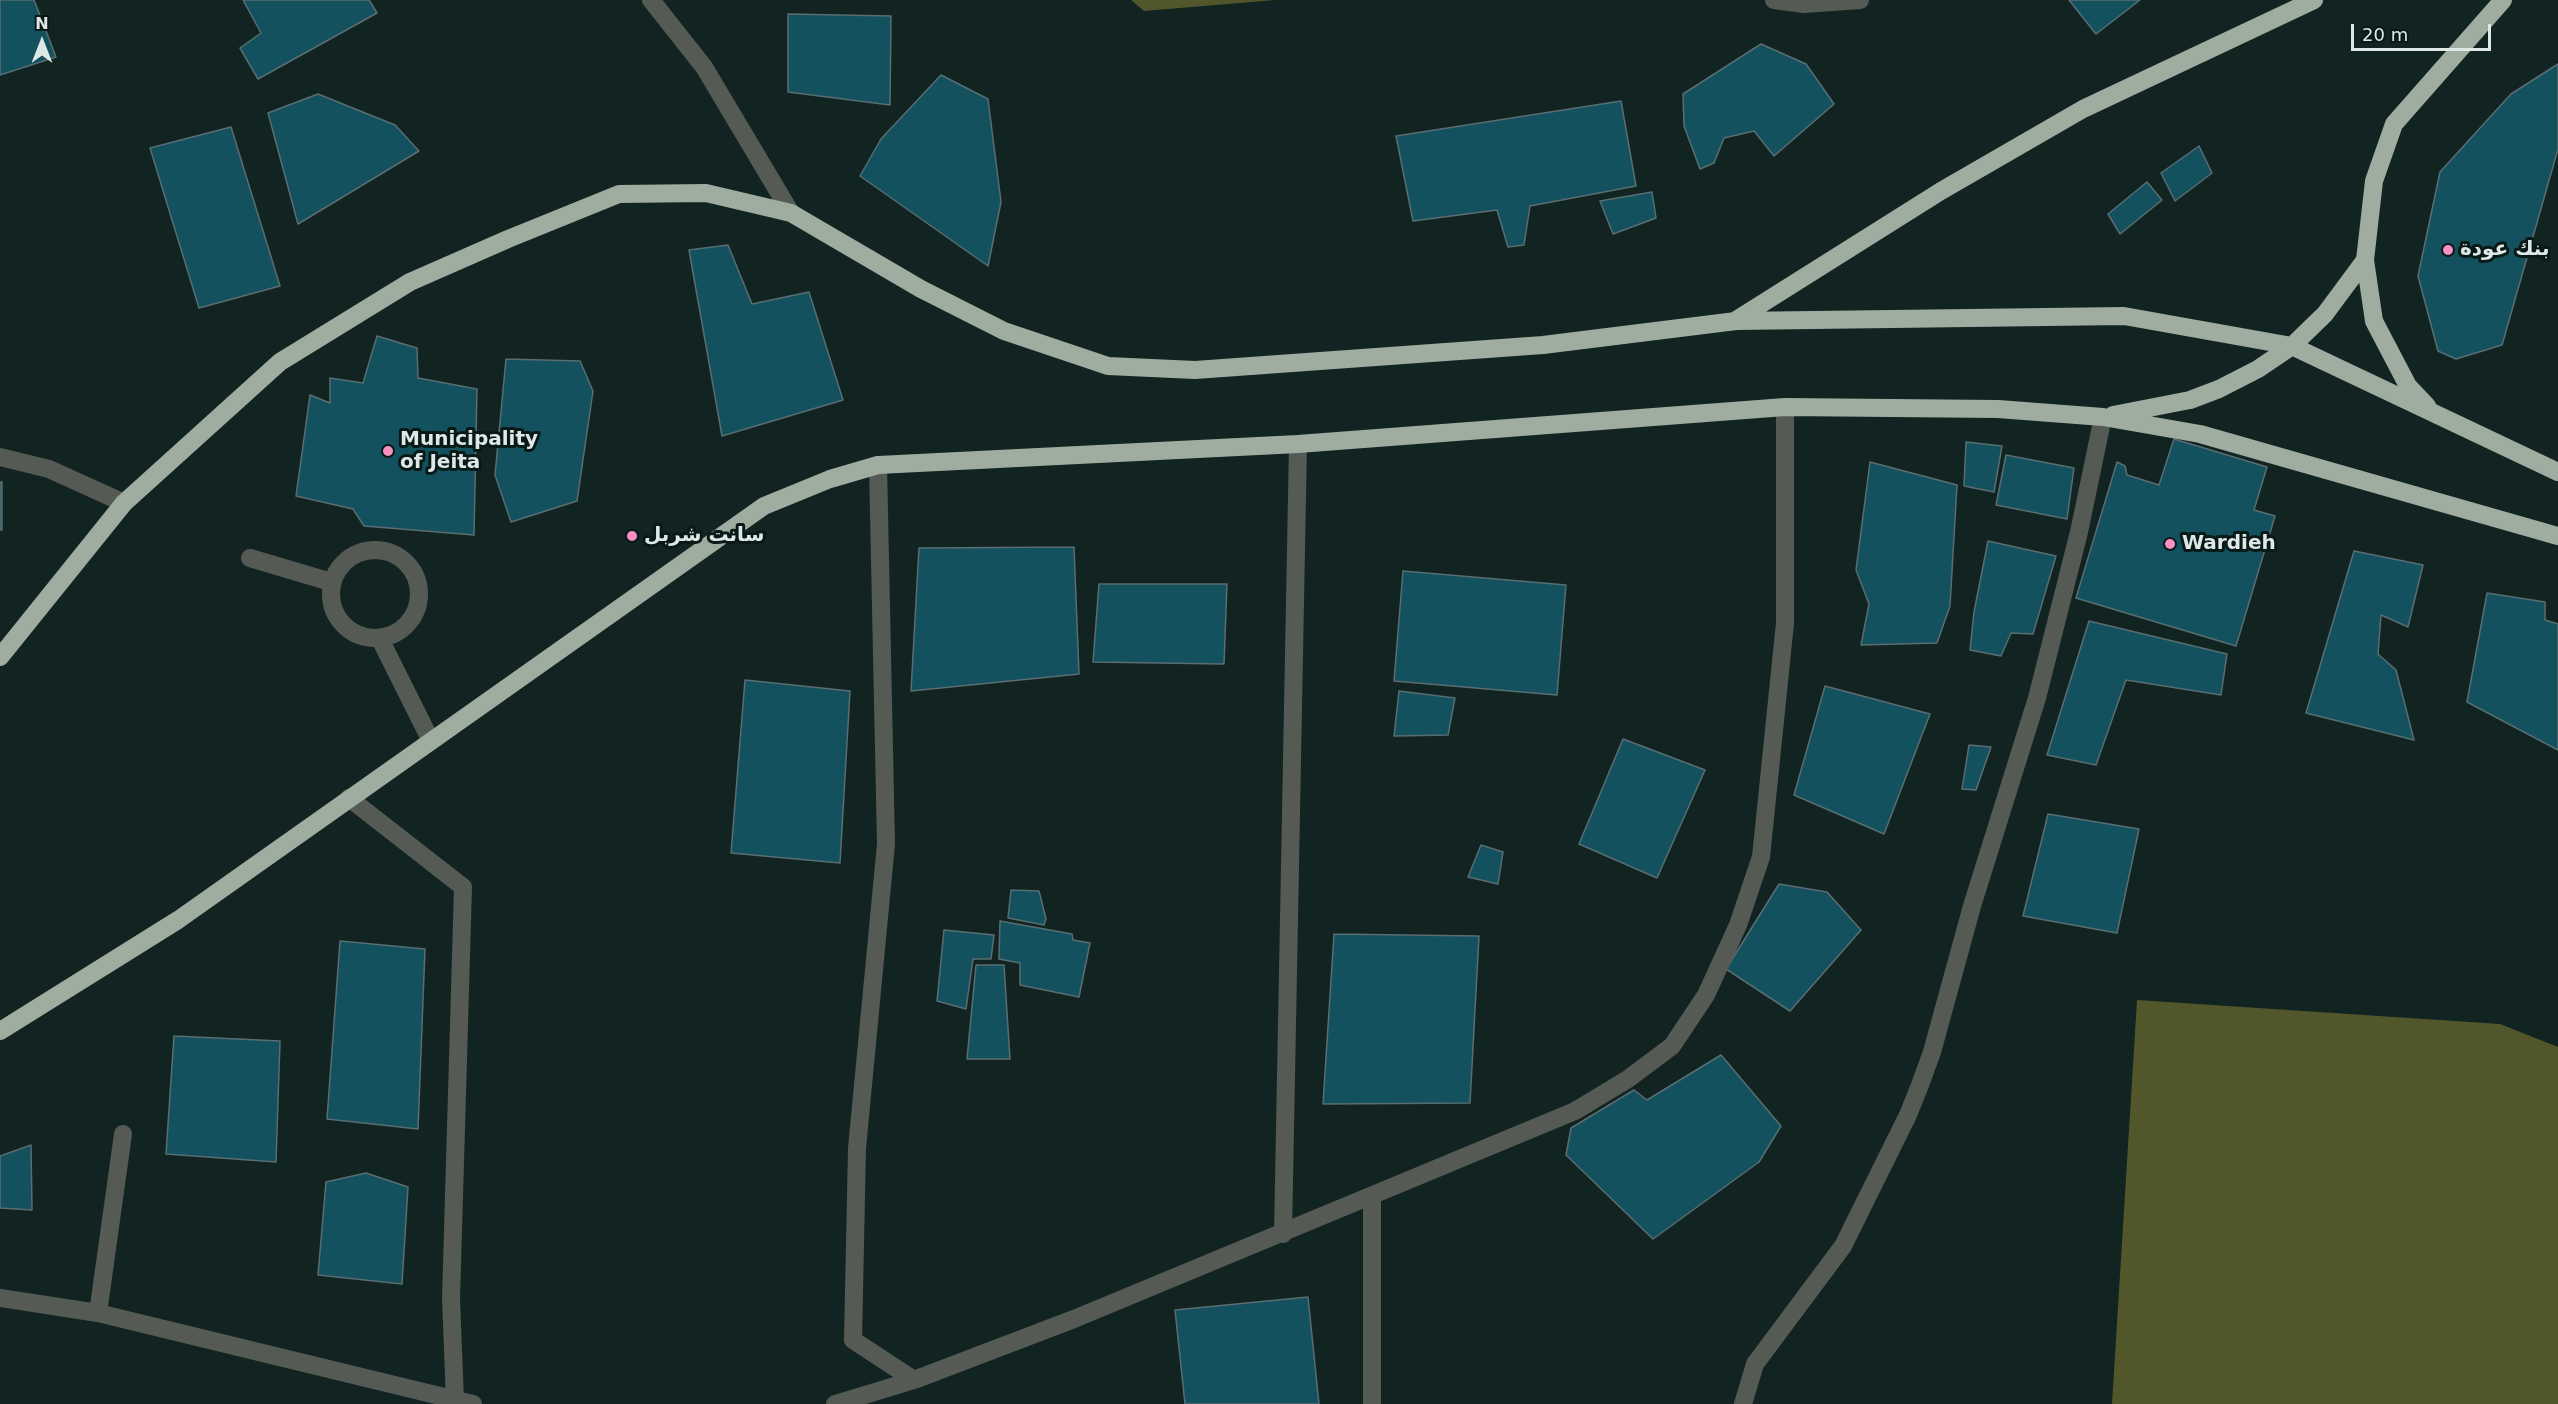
<!DOCTYPE html>
<html>
<head>
<meta charset="utf-8">
<style>
  body { margin:0 }
  #map { position:relative; width:2558px; height:1404px; overflow:hidden; background:#122421; font-family:"DejaVu Sans",sans-serif }
  canvas { display:block }
  .north { position:absolute; left:12px; top:12px; width:60px; height:60px; -webkit-text-stroke:4px #081a17; paint-order:stroke; rotate:0deg; font-size:16px; font-weight:700; line-height:24px; text-align:center; color:#dee9e7 }
  .north::after { content:''; display:block; margin:auto; width:21px; height:27px; background:#dee9e7; clip-path:polygon(50% 0,100% 100%,50% 72%,0 100%) }
  .scale { position:absolute; left:2351px; top:24px; width:140px; height:27px; box-sizing:border-box; border:3px solid #dee9e7; border-top:0; padding-left:8px; font-size:18px; line-height:21px; white-space:nowrap; color:#dee9e7; -webkit-text-stroke:4px #081a17; paint-order:stroke }
</style>
</head>
<body>
<div id="map">
<canvas width="2558" height="1404"></canvas>
<div class="north">N</div>
<div class="scale">20 m</div>
</div>
<script>
const context = document.querySelector('canvas').getContext('2d');
context.lineJoin = 'round';
function fill(path, color) {
  context.fillStyle = color;
  context.fill(path, 'evenodd');
}
function shape(rows) {
  const path = new Path2D();
  for (const r of rows) {
    if (r.length === 3) {
      path.moveTo(r[0] + r[2], r[1]);
      path.arc(r[0], r[1], r[2], 0, 2 * Math.PI);
      continue;
    }
    path.moveTo(r[0], r[1]);
    for (let i = 2; i < r.length; i += 2) path.lineTo(r[i], r[i + 1]);
  }
  return path;
}
function stroke(path, color, width, dash) {
  context.strokeStyle = color;
  context.lineWidth = width;
  context.lineCap = dash ? 'butt' : 'round';
  context.setLineDash(dash || []);
  context.stroke(path);
}
function drawText(font, color, halo, rows, align = 'center') {
  context.font = font + ' "DejaVu Sans","Noto Naskh Arabic",sans-serif';
  context.lineWidth = 6;
  context.setLineDash([]);
  context.textBaseline = 'middle';
  context.strokeStyle = halo;
  context.fillStyle = color;
  for (const [text, x, y, turn = 0] of rows) {
    context.save();
    context.translate(x, y);
    context.rotate((+turn || 0) * Math.PI / 180);
    context.textAlign = isNaN(turn) ? turn : align;
    if (halo) context.strokeText(text, 0, 0);
    context.fillText(text, 0, 0);
    context.restore();
  }
}
const forest = shape([
  [1131,0,1275,0,1144,11],
  [2137,1000,2500,1024,2558,1047,2558,1404,2112,1404]
]);
const building = shape([
  [0,0,34,0,56,57,0,75,0,0],
  [243,0,369,0,377,13,258,79,240,48,261,33,243,0],
  [2069,0,2140,0,2096,34,2069,0],
  [788,14,891,16,890,105,788,92,788,14],
  [1761,44,1806,64,1834,104,1774,156,1754,131,1724,138,1714,163,1700,169,1684,126,1683,94,1761,44],
  [2558,64,2558,149,2502,345,2456,359,2438,351,2418,276,2440,172,2511,94,2558,64],
  [941,75,988,99,1001,202,988,266,860,176,881,139,941,75],
  [318,94,395,125,419,151,298,224,268,113,318,94],
  [1621,101,1636,186,1530,206,1524,245,1508,247,1497,210,1413,221,1396,136,1621,101],
  [231,127,280,286,199,308,150,148,231,127],
  [2199,146,2212,173,2175,201,2161,173,2199,146],
  [2147,182,2162,200,2120,234,2108,214,2147,182],
  [1652,192,1656,218,1613,234,1600,201,1652,192],
  [728,245,752,304,809,292,843,400,722,436,689,250,728,245],
  [377,336,417,348,418,378,477,389,474,535,364,526,353,509,296,496,310,395,330,403,330,378,363,383,377,336],
  [506,359,580,361,593,391,577,501,511,522,495,475,506,359],
  [2174,439,2267,467,2254,510,2275,516,2236,646,2076,598,2117,462,2125,466,2127,475,2159,485,2174,439],
  [1966,442,2002,446,1994,492,1964,486,1966,442],
  [2006,455,2074,468,2067,519,1996,505,2006,455],
  [1870,462,1957,485,1950,606,1937,643,1861,645,1869,604,1856,570,1870,462],
  [0,482,2,482,2,530,0,530,0,482],
  [1988,541,2056,556,2033,634,2011,633,2001,656,1970,650,1974,612,1988,541],
  [1074,547,1079,674,911,691,919,548,1074,547],
  [2354,551,2423,565,2408,627,2381,615,2378,654,2396,670,2414,740,2306,713,2354,551],
  [1403,571,1566,585,1557,695,1394,681,1403,571],
  [1099,584,1227,584,1224,664,1093,662,1099,584],
  [2487,593,2545,602,2545,620,2558,624,2558,750,2467,702,2487,593],
  [2089,621,2227,654,2221,695,2126,680,2096,765,2047,755,2089,621],
  [745,680,850,691,840,863,731,853,745,680],
  [1825,686,1930,714,1884,834,1794,795,1825,686],
  [1399,691,1455,698,1448,735,1394,736,1399,691],
  [1623,739,1705,770,1657,878,1579,844,1623,739],
  [1969,745,1991,747,1976,790,1962,789,1969,745],
  [2048,814,2139,829,2117,933,2023,916,2048,814],
  [1481,845,1503,852,1498,884,1468,877,1481,845],
  [1779,884,1827,892,1861,930,1790,1011,1726,969,1779,884],
  [1011,890,1039,891,1046,919,1044,925,1008,918,1011,890],
  [1000,921,1072,934,1073,940,1090,943,1079,997,1020,985,1020,963,999,959,1000,921],
  [944,930,994,935,991,959,973,959,966,1009,937,1001,944,930],
  [1334,934,1479,936,1470,1103,1323,1104,1334,934],
  [340,941,425,949,418,1129,327,1119,340,941],
  [976,965,1004,965,1010,1059,967,1059,976,965],
  [174,1036,280,1041,276,1162,166,1154,174,1036],
  [1721,1055,1781,1126,1759,1162,1653,1239,1566,1155,1571,1128,1634,1090,1647,1100,1721,1055],
  [31,1145,32,1210,0,1208,0,1156,31,1145],
  [366,1173,408,1187,402,1284,318,1275,326,1182,366,1173],
  [1308,1297,1319,1404,1185,1404,1175,1310,1308,1297]
]);
const lane = shape([
  [0,457,49,469,124,503]
]);
const street = shape([
  [651,0,704,67,791,213],
  [1774,0,1804,4,1860,0],
  [878,465,886,844,857,1148,853,1340,914,1380],
  [375,594,44],
  [250,558,331,582],
  [380,639,431,741],
  [349,798,463,887,451,1299,455,1400],
  [1372,1196,1372,1404],
  [1283,1234,1298,444],
  [0,1298,98,1313,473,1404],
  [98,1313,123,1134],
  [835,1404,914,1380,1074,1319,1575,1111,1628,1079,1672,1046,1706,995,1738,925,1761,857,1785,623,1785,407],
  [1743,1404,1755,1364,1843,1246,1908,1115,1920,1085,1932,1052,1972,906,2037,698,2079,532,2103,417]
]);
const highway = shape([
  [1736,320,1941,191,2083,109,2314,0],
  [2427,406,2408,386,2374,321,2365,260,2374,181,2394,124,2503,0],
  [2113,415,2190,400,2219,389,2258,369,2292,346,2325,314,2365,260],
  [0,657,124,503,280,362,410,282,508,239,619,194,706,193,791,213,921,289,1004,331,1108,366,1195,370,1543,345,1736,321,2124,316,2292,346,2558,472],
  [0,1031,178,920,764,506,830,479,878,465,1298,444,1785,407,1998,409,2103,417,2200,434,2558,536]
]);
const markers = [
  [2448,250,6,"#fc8fc1"],
  [388,451,6,"#fc8fc1"],
  [632,536,6,"#fc8fc1"],
  [2170,544,6,"#fc8fc1"]
];
const poiNames = [
  ["بنك عودة",2460,250],
  ["Municipality",400,440],
  ["of Jeita",400,463],
  ["سانت شربل",644,536],
  ["Wardieh",2182,544]
];
fill(forest, '#51562b');
fill(building, '#13515f');
stroke(building, '#5a6d72', 1.5);
stroke(lane, '#555a55', 18);
stroke(street, '#555a55', 18);
stroke(highway, '#9eada0', 18);
for (const [x, y, r, color] of markers) {
  const dot = new Path2D();
  dot.arc(x, y, r, 0, 2 * Math.PI);
  context.fillStyle = color;
  context.fill(dot);
  stroke(dot, '#081a17', 2);
}
drawText('bold 20px', '#dee9e7', '#081a17', poiNames, 'left');
</script>
</body>
</html>
